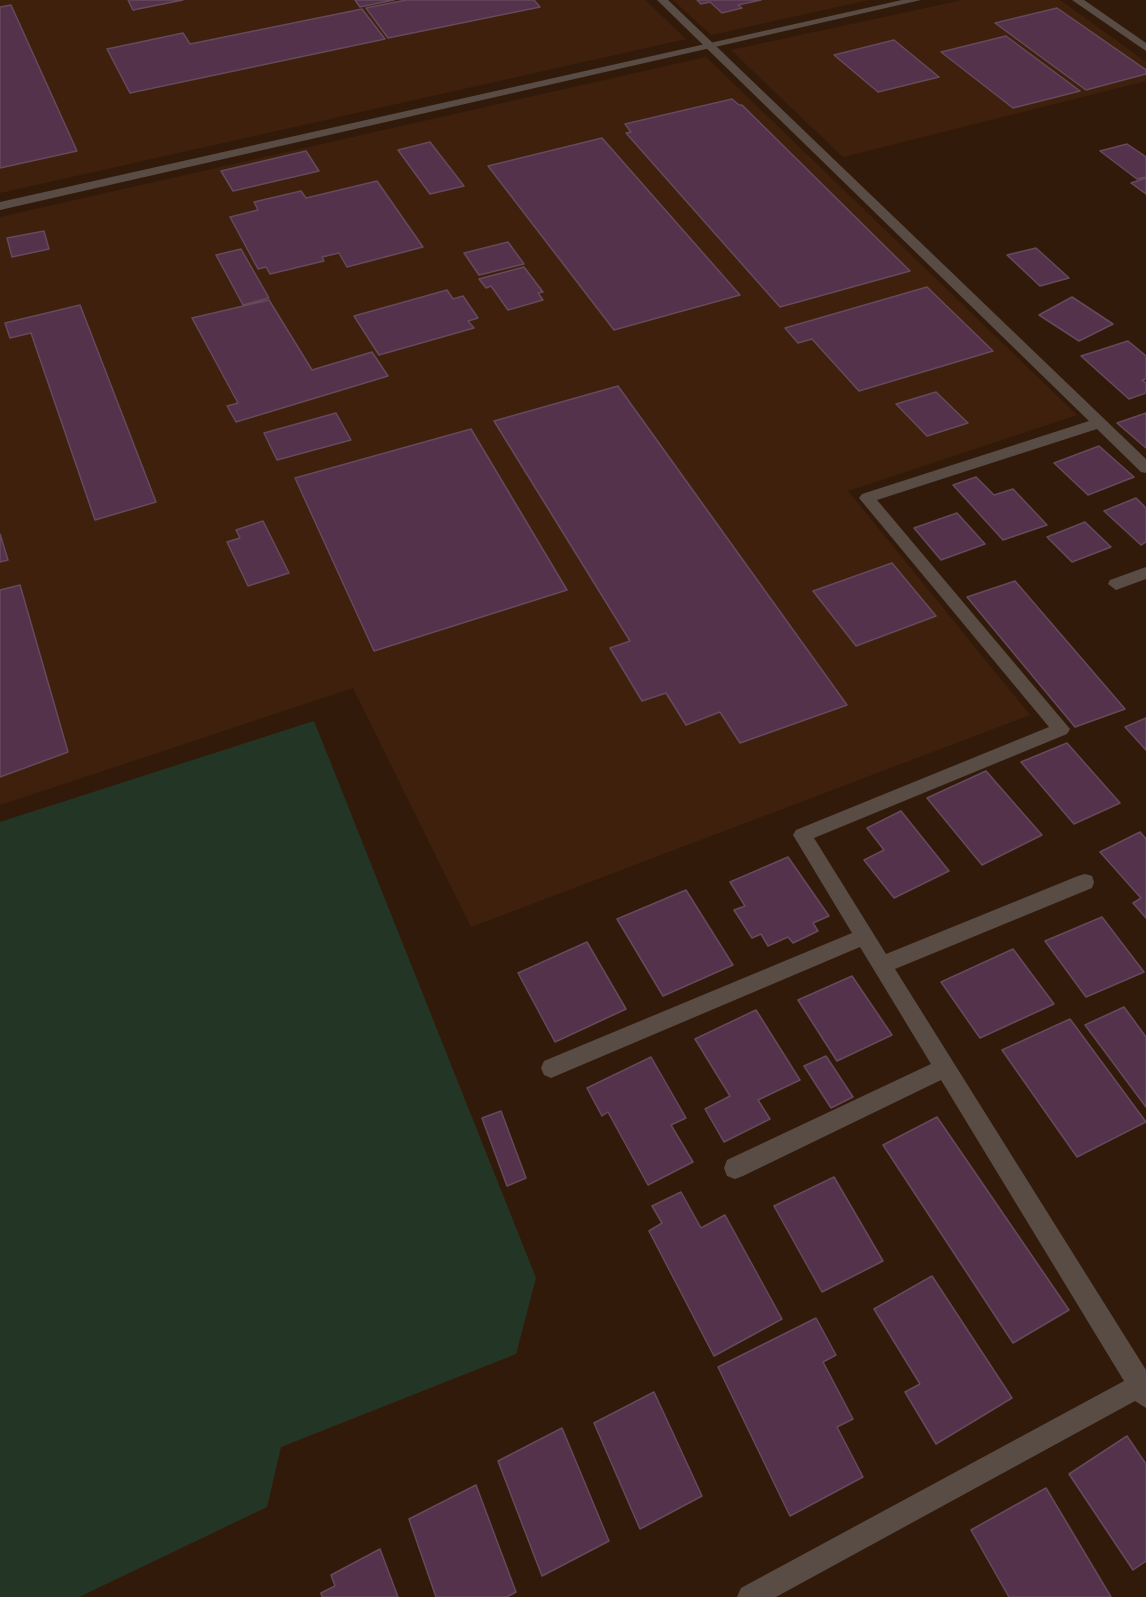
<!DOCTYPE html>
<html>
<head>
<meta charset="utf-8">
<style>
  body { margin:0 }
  canvas { display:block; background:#321a0b }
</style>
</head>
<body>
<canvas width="1146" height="1597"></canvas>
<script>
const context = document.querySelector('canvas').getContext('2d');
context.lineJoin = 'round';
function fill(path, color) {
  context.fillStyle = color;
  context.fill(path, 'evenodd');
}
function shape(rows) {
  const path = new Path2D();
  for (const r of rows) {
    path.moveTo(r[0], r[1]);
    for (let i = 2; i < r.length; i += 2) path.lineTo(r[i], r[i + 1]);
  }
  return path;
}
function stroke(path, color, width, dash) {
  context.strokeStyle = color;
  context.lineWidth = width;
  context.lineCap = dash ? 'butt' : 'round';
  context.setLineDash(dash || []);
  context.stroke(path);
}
const built = shape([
  [0,0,645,0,686,39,0,193],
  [673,0,869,0,711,35],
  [963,0,1060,0,1146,62,1146,81,843,157,731,50],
  [706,57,1077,415,848,491,1030,715,471,927,353,688,0,805,0,217]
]);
const green = shape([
  [314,721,536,1278,516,1354,281,1447,267,1507,79,1597,0,1597,0,822]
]);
const building = shape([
  [128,0,183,0,133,10,128,0],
  [355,0,394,0,360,7,355,0],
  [406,0,534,0,540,7,388,38,366,8,406,0],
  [697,0,761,0,738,5,742,8,722,13,710,2,701,4,697,0],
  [11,5,77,151,0,168,0,7,11,5],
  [1057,8,1146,70,1146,74,1086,90,995,23,1057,8],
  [362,9,385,39,130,93,107,49,183,33,190,44,362,9],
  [1006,36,1080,91,1013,108,941,52,1006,36],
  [894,40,939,77,878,92,834,55,894,40],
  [732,99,739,105,742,105,910,271,780,307,626,133,631,132,625,124,732,99],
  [602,138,740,295,614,330,488,166,602,138],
  [430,142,464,186,430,194,398,150,430,142],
  [1127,144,1146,157,1146,177,1137,179,1100,151,1127,144],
  [306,151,319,171,233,191,221,171,306,151],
  [1146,178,1146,194,1131,183,1146,178],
  [377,181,423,247,347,267,339,253,322,257,324,261,270,274,266,267,258,269,230,217,258,210,254,202,301,191,306,198,377,181],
  [44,231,49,249,12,257,7,238,44,231],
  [508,242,524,264,479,275,464,253,508,242],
  [1036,248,1069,278,1040,286,1007,255,1036,248],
  [241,249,269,298,243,305,216,255,241,249],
  [524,267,543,292,538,293,543,300,508,310,491,286,486,288,479,279,524,267],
  [927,287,993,351,859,391,812,339,798,343,785,328,927,287],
  [447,290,453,299,463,296,478,318,468,321,474,328,379,355,354,316,447,290],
  [1072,297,1113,324,1079,341,1039,315,1072,297],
  [269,300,312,370,372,352,388,376,236,422,227,406,238,403,192,318,269,300],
  [80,305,156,502,95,520,31,333,10,338,5,323,80,305],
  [1128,341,1146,356,1146,379,1142,380,1146,383,1146,393,1129,399,1081,356,1128,341],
  [618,386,847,705,740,743,720,712,686,725,666,693,642,701,610,648,630,641,494,421,618,386],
  [936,392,968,423,927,436,896,404,936,392],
  [336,413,351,440,277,460,264,433,336,413],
  [1146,413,1146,448,1117,423,1146,413],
  [471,429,567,590,374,651,295,478,471,429],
  [1099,446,1134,477,1088,495,1054,463,1099,446],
  [976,477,994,495,1013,489,1047,525,1003,540,953,485,976,477],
  [1136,498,1146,508,1146,542,1141,545,1104,511,1136,498],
  [957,513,985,544,941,560,914,528,957,513],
  [263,521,289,573,248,586,227,542,240,538,236,530,263,521],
  [1085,522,1111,547,1072,562,1047,537,1085,522],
  [0,534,8,560,0,562,0,534],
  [892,563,936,616,856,646,813,591,892,563],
  [1015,581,1125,709,1075,727,967,597,1015,581],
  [20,585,68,752,0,777,0,590,20,585],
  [1146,718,1146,750,1125,727,1146,718],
  [1067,743,1120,803,1074,824,1021,762,1067,743],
  [986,771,1042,835,982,865,927,798,986,771],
  [901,811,949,871,894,898,864,860,884,850,867,828,901,811],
  [1140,832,1146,839,1146,918,1133,903,1141,898,1100,852,1140,832],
  [788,857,829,916,813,923,818,931,793,943,788,937,768,946,761,934,752,938,734,910,745,906,730,882,788,857],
  [686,890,733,965,663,996,617,919,686,890],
  [1102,917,1144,972,1086,997,1045,941,1102,917],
  [587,942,626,1009,555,1042,518,973,587,942],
  [1013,949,1054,1004,980,1038,941,982,1013,949],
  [852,976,892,1035,837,1061,798,1000,852,976],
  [1124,1007,1146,1037,1146,1107,1085,1025,1124,1007],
  [756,1010,800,1080,758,1100,770,1119,724,1142,705,1109,730,1096,695,1039,756,1010],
  [1070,1019,1146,1122,1077,1157,1002,1050,1070,1019],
  [826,1056,853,1097,831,1108,804,1066,826,1056],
  [651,1057,686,1118,671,1125,693,1162,648,1185,608,1112,602,1116,587,1088,651,1057],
  [501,1111,526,1178,507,1186,482,1118,501,1111],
  [937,1117,1069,1310,1013,1343,883,1145,937,1117],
  [834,1177,883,1261,822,1292,774,1206,834,1177],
  [681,1192,701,1228,725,1215,782,1319,714,1356,649,1231,662,1223,652,1206,681,1192],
  [932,1276,1012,1398,936,1444,905,1392,920,1384,874,1309,932,1276],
  [816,1318,836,1355,823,1362,853,1419,837,1427,863,1477,790,1516,718,1367,816,1318],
  [654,1392,702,1496,640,1529,594,1423,654,1392],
  [562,1428,609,1541,542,1576,498,1461,562,1428],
  [1127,1436,1146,1464,1146,1561,1133,1570,1069,1474,1127,1436],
  [476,1485,516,1592,507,1597,436,1597,409,1519,476,1485],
  [1046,1488,1111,1597,1009,1597,971,1530,1046,1488],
  [380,1549,398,1597,322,1597,321,1593,335,1586,331,1575,380,1549]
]);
const minor = shape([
  [657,0,668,0,1146,459,1146,473,1141,472,1097,429,877,500,1070,729,1067,734,814,838,886,954,1078,876,1085,874,1092,876,1094,882,1092,888,895,969,1146,1370,1146,1408,1135,1401,776,1597,737,1597,741,1588,1124,1381,941,1080,743,1176,735,1179,727,1176,724,1168,727,1160,931,1064,860,947,551,1078,544,1075,541,1068,544,1061,852,933,796,840,793,835,796,830,1049,727,859,498,862,494,1089,421,657,0],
  [1146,567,1146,579,1116,590,1108,584,1110,580,1146,567]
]);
const tertiary = shape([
  [902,0,921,0,0,210,0,202,902,0],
  [1072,0,1084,0,1146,43,1146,51,1072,0]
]);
fill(built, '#3e200d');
fill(green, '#233625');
fill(building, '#54324b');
stroke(building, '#644a5c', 1.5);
fill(minor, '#594c45');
fill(tertiary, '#594c45');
</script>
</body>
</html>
